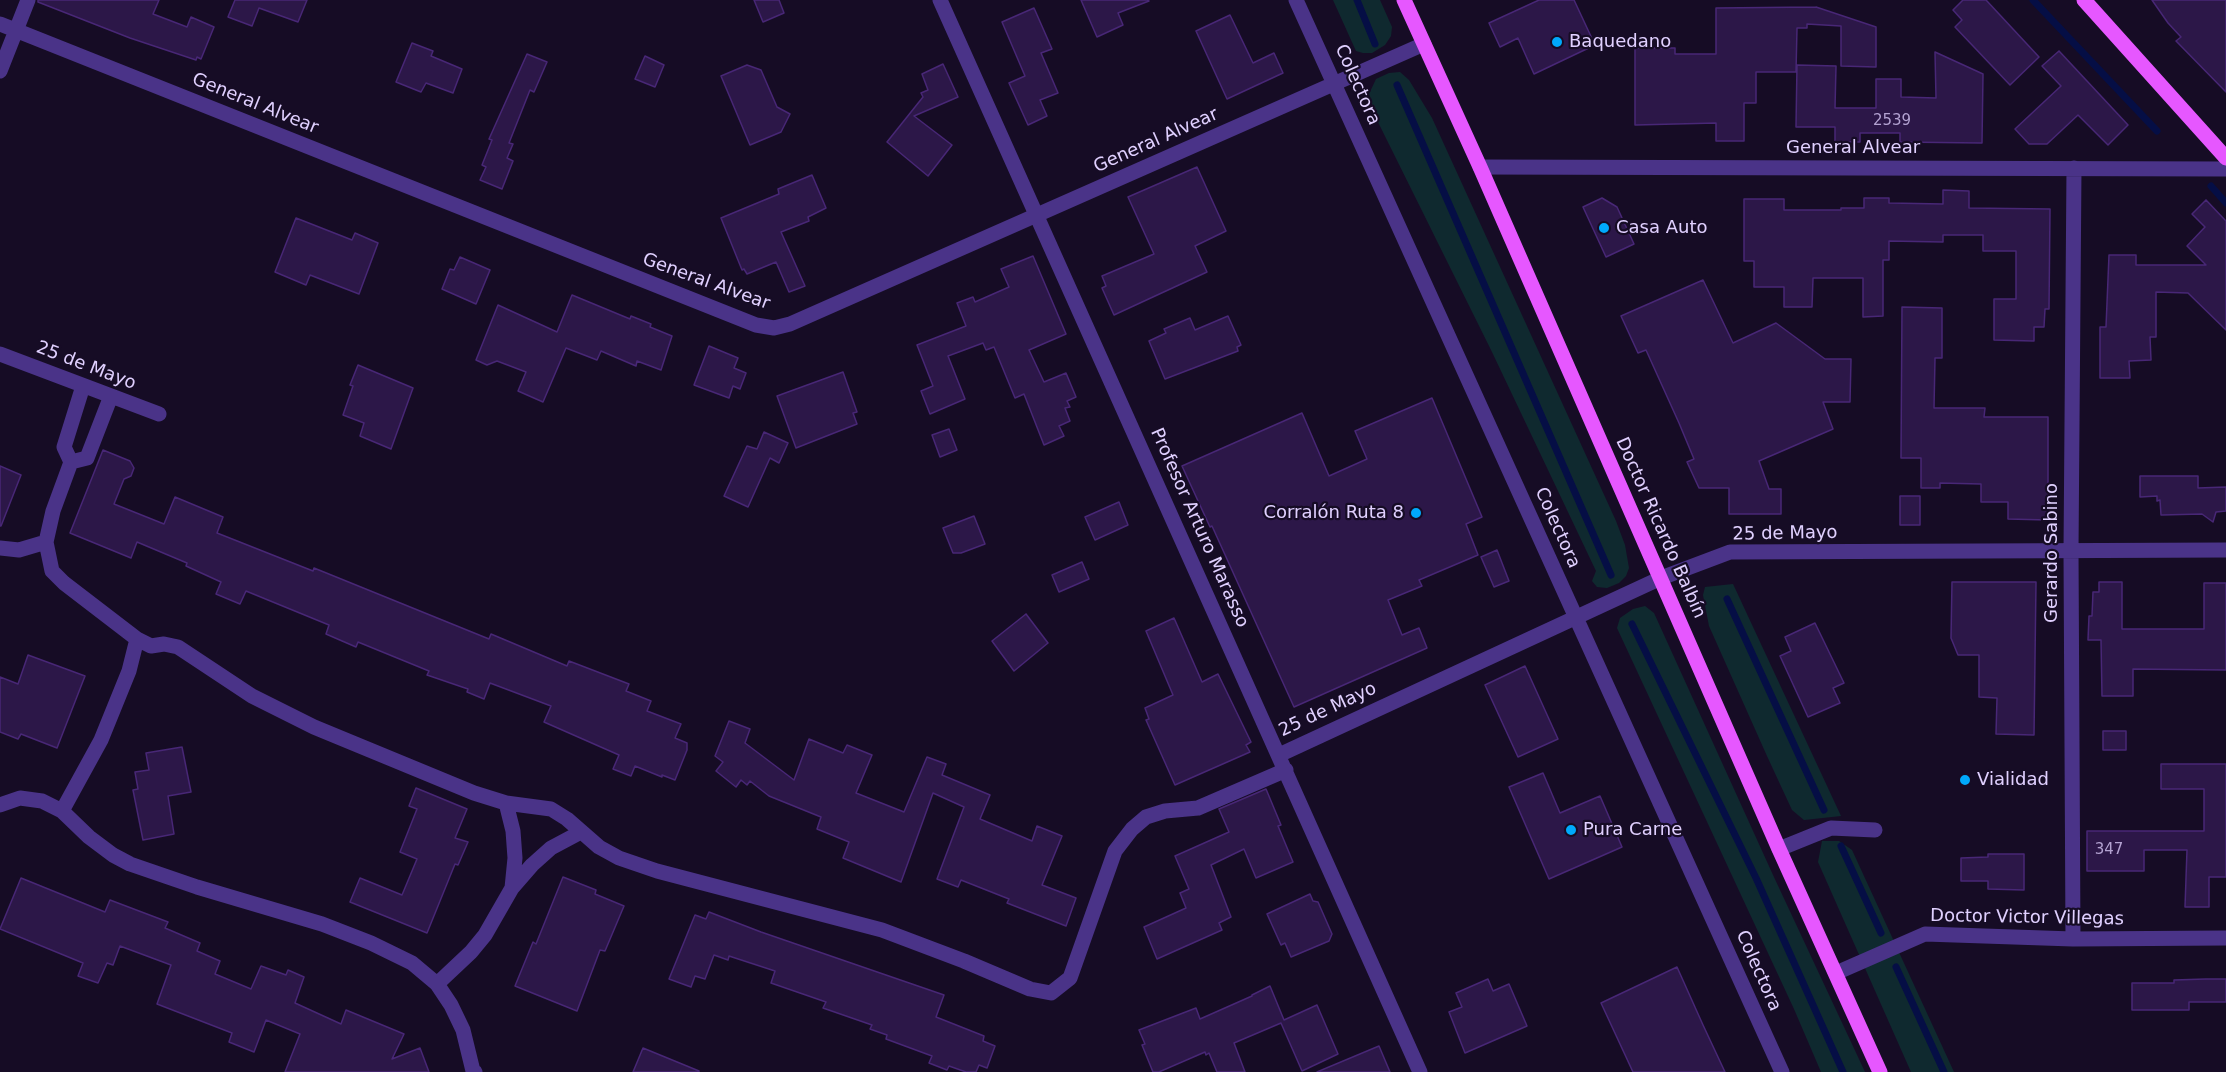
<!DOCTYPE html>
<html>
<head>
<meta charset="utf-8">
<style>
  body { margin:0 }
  canvas { display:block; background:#160c25 }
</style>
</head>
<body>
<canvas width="2226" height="1072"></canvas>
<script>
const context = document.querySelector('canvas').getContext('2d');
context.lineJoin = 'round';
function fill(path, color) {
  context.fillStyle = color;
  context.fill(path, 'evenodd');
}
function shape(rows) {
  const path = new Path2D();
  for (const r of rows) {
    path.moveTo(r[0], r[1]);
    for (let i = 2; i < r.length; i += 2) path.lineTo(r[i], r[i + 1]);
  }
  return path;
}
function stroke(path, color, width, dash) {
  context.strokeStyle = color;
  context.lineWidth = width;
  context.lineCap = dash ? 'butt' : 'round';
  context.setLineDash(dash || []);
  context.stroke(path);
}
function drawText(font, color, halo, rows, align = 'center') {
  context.font = font + ' "DejaVu Sans",sans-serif';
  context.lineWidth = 4.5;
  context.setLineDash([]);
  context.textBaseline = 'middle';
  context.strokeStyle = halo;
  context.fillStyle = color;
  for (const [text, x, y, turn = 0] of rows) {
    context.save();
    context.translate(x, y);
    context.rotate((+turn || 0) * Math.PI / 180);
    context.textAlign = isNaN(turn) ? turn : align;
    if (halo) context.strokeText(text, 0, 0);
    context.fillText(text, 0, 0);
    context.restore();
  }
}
const green = shape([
  [1333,0,1380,0,1392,27,1391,36,1385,45,1372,53,1363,53,1356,51],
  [1400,72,1409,80,1432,118,1616,521,1625,545,1629,568,1626,576,1619,583,1607,588,1597,587,1592,581,1596,571,1492,352,1375,116,1369,94,1376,79,1389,73],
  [1733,584,1841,816,1804,820,1792,810,1767,756,1709,626,1703,595,1705,587],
  [1645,606,1654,613,1773,875,1865,1072,1821,1072,1794,1009,1617,628,1620,618,1633,609],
  [1822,841,1839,841,1852,850,1954,1072,1911,1072,1818,862]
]);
const stream = shape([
  [1357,0,1375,44],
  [2033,0,2157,131],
  [1397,85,1611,575],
  [2211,186,2226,203],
  [1727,599,1824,810],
  [1632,624,1756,878,1843,1072],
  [1841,846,1881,933],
  [1896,967,1944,1072]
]);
const building = shape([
  [38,0,159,0,153,14,187,27,191,17,214,27,201,59,197,57,196,60,130,38,38,2,38,0],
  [235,0,307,0,298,22,259,8,252,26,228,17,235,0],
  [754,0,779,0,784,13,763,22,754,0],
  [1081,0,1148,0,1149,1,1118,13,1123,25,1097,37,1081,0],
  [1539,0,1574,0,1595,45,1534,74,1518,38,1500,47,1489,23,1539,0],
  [1963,0,1986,0,2039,57,2010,85,1955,27,1962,20,1953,10,1963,0],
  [2152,0,2226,0,2226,92,2176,41,2181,37,2168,23,2152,0],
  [1816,7,1876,27,1876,67,1841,66,1841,26,1807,24,1807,28,1797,28,1796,72,1756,72,1756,103,1744,103,1744,141,1716,141,1716,123,1635,125,1635,48,1675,48,1675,54,1716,54,1716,8,1816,7],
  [1034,8,1052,49,1041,53,1058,93,1040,100,1047,116,1028,125,1009,83,1025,76,1002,22,1034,8],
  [1230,15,1253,63,1274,53,1283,73,1227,99,1196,31,1230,15],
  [412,43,433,51,431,56,462,69,453,93,426,83,421,92,396,82,412,43],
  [2059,51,2128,125,2108,145,2078,115,2047,144,2029,144,2015,129,2061,86,2042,66,2059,51],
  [1935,52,1983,74,1982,143,1900,142,1900,133,1860,133,1860,142,1835,142,1835,127,1796,127,1797,65,1836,66,1835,108,1876,108,1876,79,1901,79,1901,97,1936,98,1935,52],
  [527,54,547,62,534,92,530,90,509,143,513,144,507,158,513,161,502,189,480,180,486,167,482,165,492,140,489,139,527,54],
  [645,56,664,65,655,87,635,79,645,56],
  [943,64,958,97,914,116,952,145,928,176,887,142,923,97,921,93,928,90,922,74,943,64],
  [747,65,761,70,777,107,790,114,781,132,750,145,721,76,747,65],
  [1197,167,1226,231,1195,246,1207,272,1114,315,1102,288,1106,286,1102,276,1154,254,1128,197,1197,167],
  [812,175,826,208,808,217,809,221,781,232,805,286,789,292,776,262,747,274,744,269,742,270,721,218,779,194,778,189,812,175],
  [1943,190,1969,191,1969,208,2050,209,2049,309,2045,309,2044,327,2034,327,2034,341,1994,340,1994,299,2016,299,2016,251,1983,251,1983,235,1943,235,1943,242,1889,241,1889,260,1883,260,1883,316,1863,317,1863,278,1813,278,1812,307,1784,307,1784,287,1754,287,1754,261,1744,261,1744,199,1784,199,1784,210,1841,210,1841,208,1864,208,1864,198,1889,198,1889,203,1943,204,1943,190],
  [1602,198,1617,207,1634,244,1606,257,1583,207,1602,198],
  [2206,200,2226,221,2226,330,2188,293,2156,292,2156,337,2150,337,2151,360,2129,361,2130,378,2100,378,2100,327,2106,327,2109,255,2136,255,2136,265,2206,265,2187,246,2205,227,2192,214,2206,200],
  [296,218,352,240,355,233,378,243,359,294,310,275,306,285,275,272,296,218],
  [1033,256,1066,334,1029,350,1044,382,1066,373,1076,397,1067,401,1070,407,1065,408,1070,421,1059,426,1064,436,1044,445,1024,394,1015,398,994,347,986,350,983,343,948,356,965,399,930,414,921,391,933,386,917,345,966,326,957,303,973,297,975,302,1009,287,1001,269,1033,256],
  [460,257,490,270,476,304,442,289,450,269,454,270,460,257],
  [1703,280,1733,343,1776,323,1825,359,1851,359,1850,402,1823,402,1833,429,1759,461,1769,489,1781,489,1781,514,1729,514,1729,488,1699,488,1687,462,1694,459,1679,423,1646,350,1638,353,1621,316,1703,280],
  [572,295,630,319,631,316,651,324,650,327,672,336,661,370,637,361,636,366,601,351,597,360,566,348,543,402,518,391,526,372,497,361,487,365,476,360,498,305,557,332,572,295],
  [1902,307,1942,308,1942,358,1935,358,1934,408,1985,408,1984,417,2048,417,2048,520,2008,519,2008,502,1981,502,1981,484,1940,483,1940,488,1921,488,1921,458,1901,458,1902,307],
  [1228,316,1241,345,1237,347,1238,351,1165,379,1149,341,1166,333,1164,329,1190,318,1195,330,1228,316],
  [709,346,738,358,734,368,746,373,740,389,733,386,729,398,694,385,709,346],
  [358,365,413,388,391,449,360,436,364,423,343,415,353,386,350,385,358,365],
  [843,372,857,412,853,413,857,424,796,448,777,396,843,372],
  [1432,398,1482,517,1466,524,1478,555,1419,580,1422,586,1388,600,1402,635,1419,628,1427,648,1294,707,1212,526,1210,527,1182,466,1302,413,1329,476,1367,459,1355,431,1432,398],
  [949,429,957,450,940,457,932,435,949,429],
  [764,432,788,443,779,463,770,458,748,507,724,496,747,446,757,449,764,432],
  [103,450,130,461,134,468,131,476,124,479,114,504,164,524,175,497,223,517,217,533,313,571,314,568,489,639,491,634,567,666,569,661,629,684,626,691,651,701,647,711,681,724,675,738,687,743,687,750,675,780,662,775,662,777,635,766,631,776,613,769,619,755,544,722,551,706,490,683,484,699,467,692,468,689,427,675,429,671,358,642,356,647,326,634,329,625,246,591,240,604,216,594,221,582,186,566,187,563,137,542,131,558,70,533,103,450],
  [0,466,21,475,1,526,0,526,0,466],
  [2140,476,2198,476,2198,488,2226,487,2226,511,2216,512,2213,522,2202,514,2161,515,2160,500,2157,501,2157,496,2140,497,2140,476],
  [1900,496,1920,496,1920,525,1900,525,1900,496],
  [1119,502,1128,525,1095,540,1085,517,1119,502],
  [974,516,985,544,961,553,953,553,943,528,974,516],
  [1497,550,1509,581,1494,587,1481,557,1497,550],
  [1082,562,1089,579,1059,592,1052,575,1082,562],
  [1952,582,2036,582,2034,735,1996,734,1997,698,1979,697,1979,655,1958,655,1951,638,1952,582],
  [2099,582,2122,582,2122,629,2204,629,2204,583,2226,583,2226,670,2133,669,2133,696,2102,696,2101,640,2088,640,2089,616,2092,616,2093,592,2099,592,2099,582],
  [1026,614,1048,643,1014,671,992,641,1026,614],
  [1174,618,1202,682,1218,674,1251,742,1246,745,1250,752,1175,785,1146,720,1149,719,1145,708,1173,695,1146,631,1174,618],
  [1815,623,1844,683,1833,688,1840,703,1808,717,1780,656,1791,651,1785,637,1815,623],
  [28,655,85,676,57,748,21,734,18,739,0,732,0,677,18,684,28,655],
  [1525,666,1558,739,1518,757,1485,685,1525,666],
  [729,721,750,729,745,743,794,780,809,739,843,753,847,745,872,755,856,793,904,812,927,757,946,764,942,775,990,795,980,819,1032,841,1037,826,1062,836,1042,885,1076,898,1066,926,1007,903,1009,899,961,880,958,887,937,879,964,807,933,793,901,882,843,858,849,842,817,829,821,817,769,796,750,781,747,785,741,780,736,787,716,771,723,762,715,756,729,721],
  [2103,731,2126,731,2126,750,2103,750,2103,731],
  [182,747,191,792,168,796,174,834,143,840,133,790,138,789,135,772,149,770,146,753,182,747],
  [2161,764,2226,764,2226,877,2209,877,2209,907,2185,907,2187,850,2144,850,2144,871,2087,871,2087,831,2204,831,2204,789,2161,789,2161,764],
  [1543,773,1560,813,1600,796,1622,847,1549,879,1509,787,1543,773],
  [416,788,467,809,455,838,468,842,458,865,455,864,427,933,350,902,360,878,402,895,417,859,400,852,417,809,409,806,416,788],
  [1266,789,1281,825,1278,826,1293,862,1256,878,1244,849,1211,865,1231,917,1219,923,1222,930,1157,959,1144,927,1186,908,1180,893,1189,889,1175,856,1229,832,1219,809,1266,789],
  [1988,854,2024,854,2024,890,1988,889,1988,881,1961,881,1961,858,1988,857,1988,854],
  [563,877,596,890,595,894,624,906,605,951,600,950,577,1011,515,986,533,942,536,944,563,877],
  [21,878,105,912,110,900,168,922,165,928,200,943,197,951,220,961,215,974,251,989,261,966,286,975,288,970,304,977,295,1003,341,1024,346,1010,404,1034,392,1059,420,1048,429,1072,285,1072,300,1034,266,1020,254,1052,229,1042,232,1033,157,1004,171,965,120,946,113,965,107,963,98,983,78,976,83,963,0,929,21,878],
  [1310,894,1313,901,1318,902,1332,934,1329,941,1291,957,1285,943,1281,945,1267,914,1310,894],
  [709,912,761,932,944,995,936,1017,984,1036,983,1041,995,1046,987,1068,979,1065,976,1072,966,1072,949,1066,947,1070,929,1063,932,1056,886,1039,887,1035,870,1029,872,1025,823,1008,826,1002,771,983,775,971,729,956,728,960,714,955,705,979,695,976,691,987,669,979,695,915,706,919,709,912],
  [1677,967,1703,1025,1725,1072,1633,1072,1601,1003,1677,967],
  [1488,979,1493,991,1509,984,1527,1026,1465,1053,1449,1012,1462,1007,1456,993,1488,979],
  [2206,979,2226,979,2226,1002,2189,1002,2189,1010,2132,1010,2132,983,2174,983,2174,980,2206,979],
  [1270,986,1284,1020,1317,1005,1338,1054,1302,1071,1281,1023,1234,1043,1245,1072,1217,1072,1209,1053,1206,1055,1205,1052,1159,1072,1153,1072,1142,1045,1145,1044,1139,1030,1196,1008,1200,1019,1252,996,1252,995,1270,986],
  [1379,1046,1390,1072,1317,1072,1379,1046],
  [643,1048,699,1071,699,1072,633,1072,643,1048]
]);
const minor = shape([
  [940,0,1420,1072],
  [1296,0,1782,1072],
  [0,24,756,325,774,328,790,324,1424,44],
  [0,71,28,0],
  [1480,167,2226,169],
  [0,354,159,414],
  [83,386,64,447,71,462,53,511,46,542,52,571,64,583,137,639,151,646,164,644,178,647,252,696,314,727,474,793,506,803,551,809,567,819,599,847,619,858,657,871,882,930,964,961,1030,989,1051,993,1070,978,1115,851,1132,829,1146,817,1165,811,1198,808,1286,770],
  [71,462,87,458,111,396],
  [0,548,19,550,46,542],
  [1279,755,1661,578,1730,552,2226,550],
  [506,803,513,831,515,858,512,888],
  [0,805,20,798,42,801,62,811,89,837,113,855,130,864,197,887,322,924,371,943,412,963,437,984,451,1005,463,1030,473,1071,475,1072],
  [62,811,101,740,129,671,137,639],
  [1779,849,1831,828,1875,830],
  [2073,939,2071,551,2074,168],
  [1836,973,1925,934,2073,939,2226,938],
  [437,984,471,952,485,935,512,888,532,865,551,848,581,832]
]);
const major = shape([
  [1404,0,1480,167,1779,849,1880,1072],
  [2084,0,2226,158]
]);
const markers = [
  [1557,42,6,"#00a9fb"],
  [1604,228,6,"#00a9fb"],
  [1416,513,6,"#00a9fb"],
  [1965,780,6,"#00a9fb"],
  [1571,830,6,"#00a9fb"]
];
const numberNames = [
  ["2539",1892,121],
  ["347",2109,850]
];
const poiNames = [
  ["Baquedano",1569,42],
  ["Casa Auto",1616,228],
  ["Corralón Ruta 8",1404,513,"right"],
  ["Vialidad",1977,780],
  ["Pura Carne",1583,830]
];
const streetNames = [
  ["Colectora",1357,85,66],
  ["General Alvear",255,104,22],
  ["General Alvear",1156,141,-24],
  ["General Alvear",1853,148],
  ["General Alvear",706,282,20],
  ["25 de Mayo",86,366,21],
  ["Profesor Arturo Marasso",1199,528,66],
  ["Colectora",1557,528,66],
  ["Doctor Ricardo Balbín",1660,528,66],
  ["25 de Mayo",1785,534,-1],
  ["Gerardo Sabino",2052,553,-90],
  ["25 de Mayo",1328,710,-25],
  ["Doctor Victor Villegas",2027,918,1],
  ["Colectora",1758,971,66]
];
fill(green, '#0f292f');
stroke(stream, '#050e45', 7);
fill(building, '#2c1748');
stroke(building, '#482776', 1.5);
stroke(minor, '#4a3388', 15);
stroke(major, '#e657ff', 15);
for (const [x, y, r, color] of markers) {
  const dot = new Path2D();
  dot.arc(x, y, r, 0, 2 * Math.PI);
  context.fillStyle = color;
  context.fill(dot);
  stroke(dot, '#160c25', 2);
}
drawText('15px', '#b3a2d1', null, numberNames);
drawText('18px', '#e0d0ff', '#160c25', poiNames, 'left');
drawText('18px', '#e0d0ff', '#160c25', streetNames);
</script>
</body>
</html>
